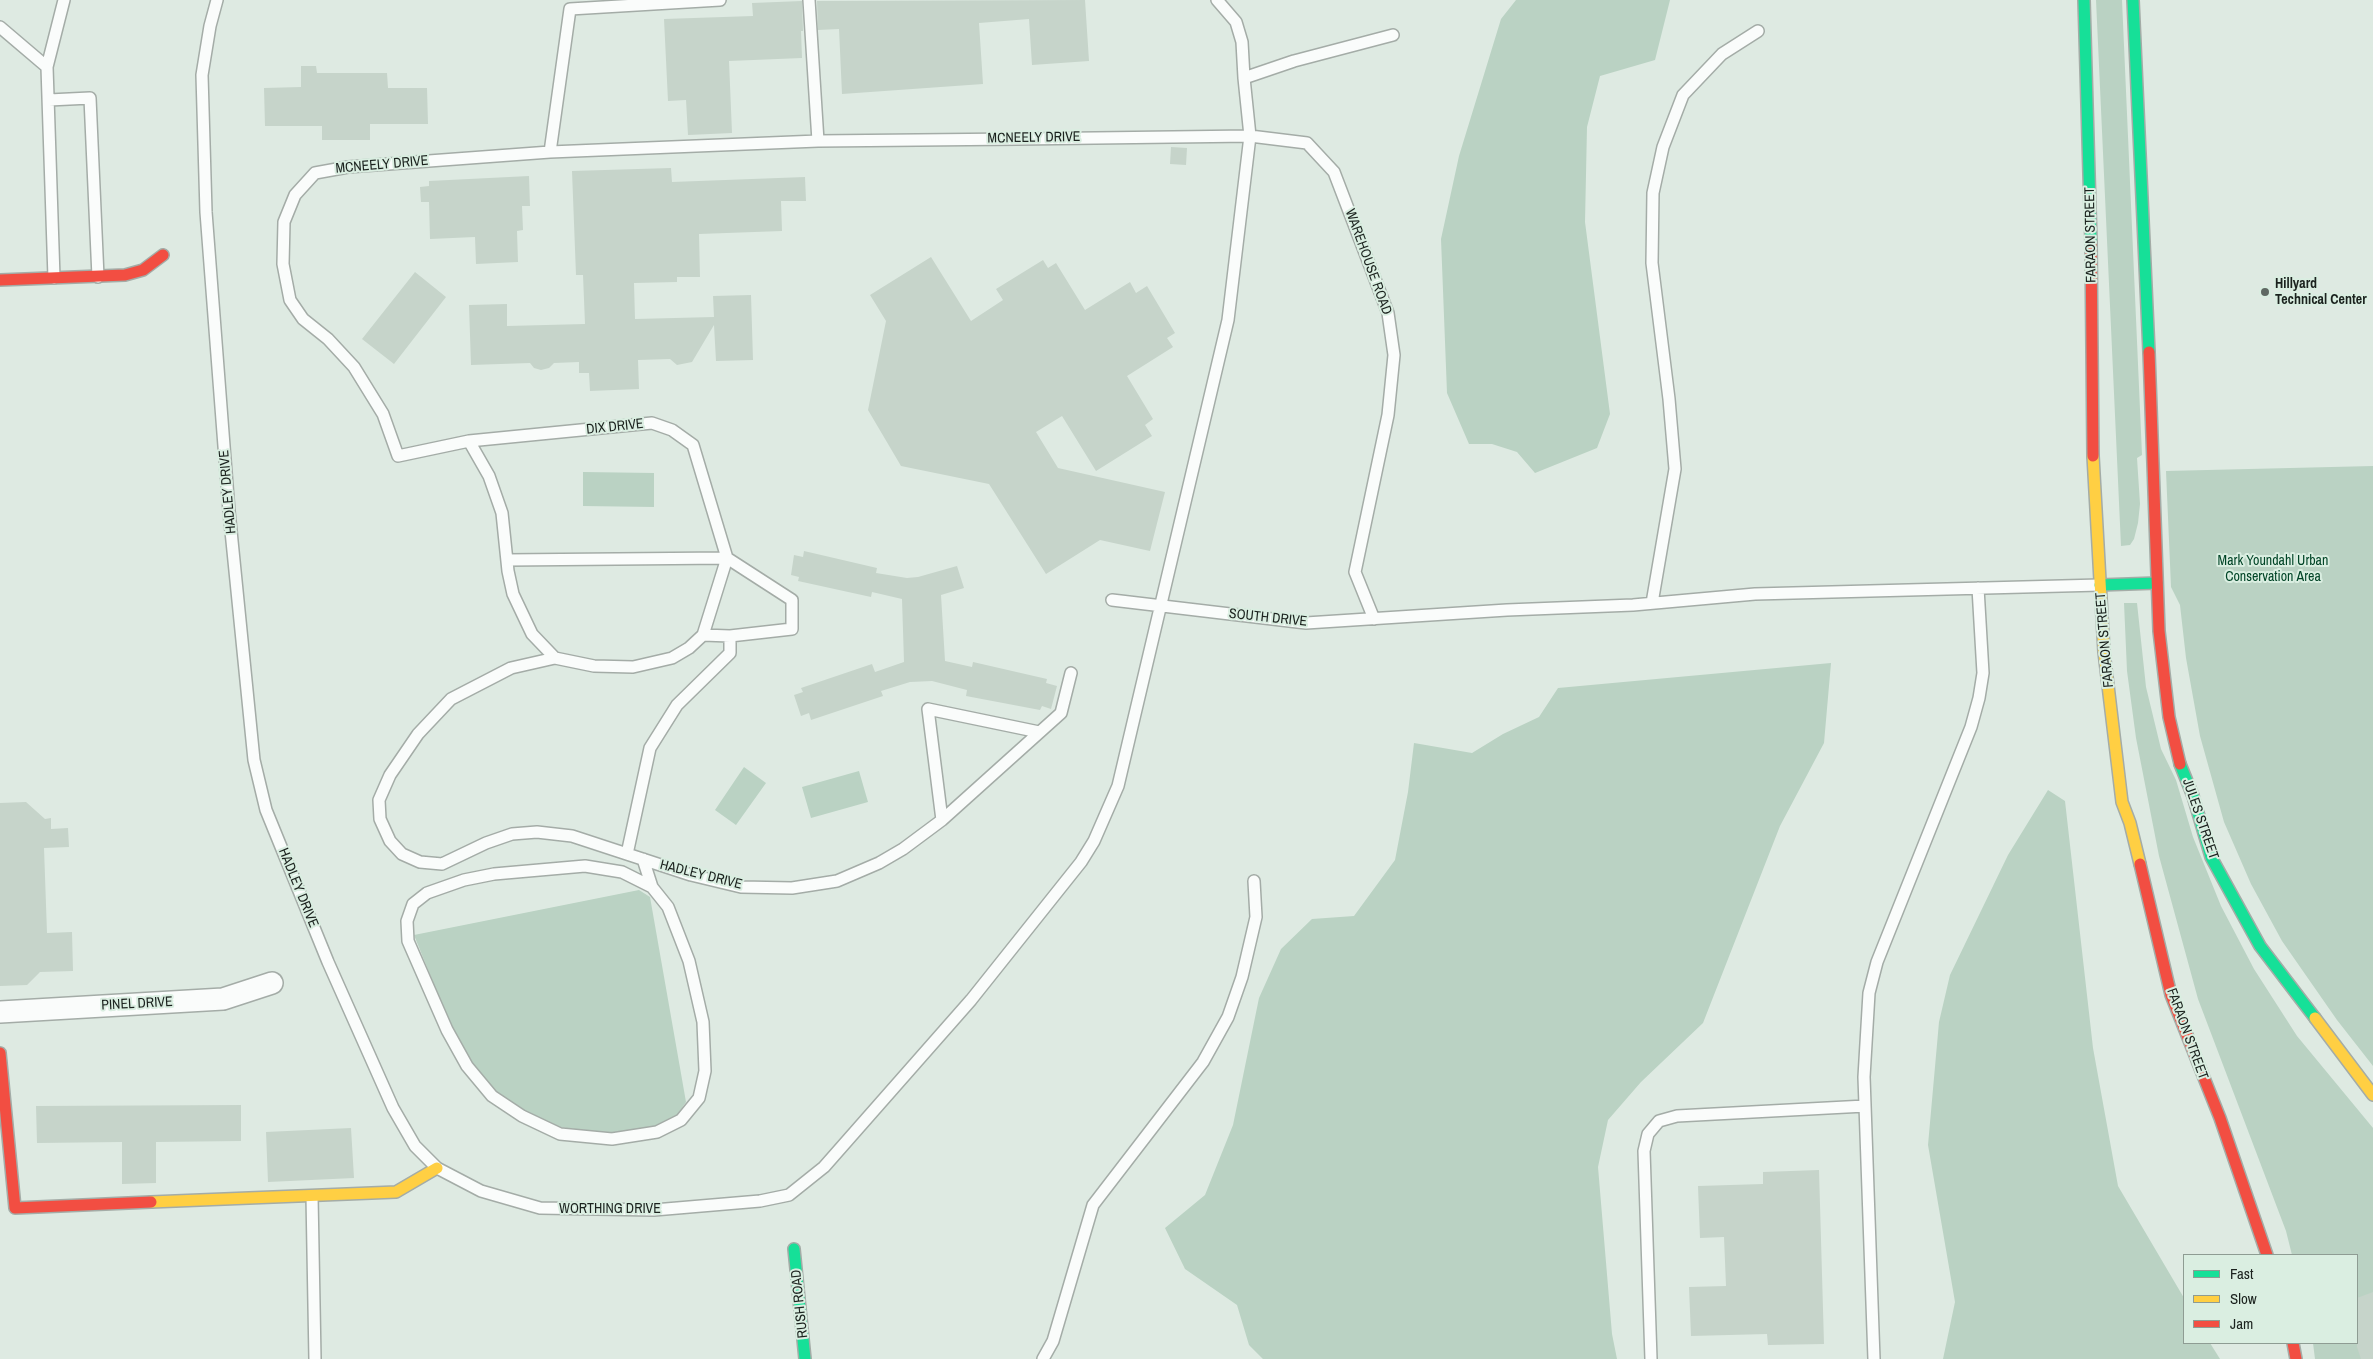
<!DOCTYPE html>
<html>
<head>
<meta charset="utf-8">
<style>
  body { margin:0 }
  #map { position:relative; width:2373px; height:1359px; overflow:hidden; background:#deeae2; font-family:"Archivo Narrow",sans-serif }
  canvas { display:block }
  .legend { position:absolute; left:2183px; top:1254px; width:175px; height:90px; box-sizing:border-box; background:#daeee1; border:1px solid #8e9c93; margin:0; padding:6px 9px; list-style:none; font-size:15px; color:#1b221e }
  .legend li { display:flex; align-items:center; gap:10px; height:25px }
  .legend b { width:25px; border:1px solid #8e9c93 }
</style>
</head>
<body>
<div id="map">
<canvas width="2373" height="1359"></canvas>
<ul class="legend">
<li><b style="height:6px;background:#16e098"></b>Fast</li>
<li><b style="height:6px;background:#ffcf43"></b>Slow</li>
<li><b style="height:6px;background:#f24e42"></b>Jam</li>
</ul>
</div>
<script>
const context = document.querySelector('canvas').getContext('2d');
context.lineJoin = 'round';
function fill(path, color) {
  context.fillStyle = color;
  context.fill(path, 'evenodd');
}
function shape(rows) {
  const path = new Path2D();
  for (const r of rows) {
    path.moveTo(r[0], r[1]);
    for (let i = 2; i < r.length; i += 2) path.lineTo(r[i], r[i + 1]);
  }
  return path;
}
function stroke(path, color, width, dash) {
  context.strokeStyle = color;
  context.lineWidth = width;
  context.lineCap = dash ? 'butt' : 'round';
  context.setLineDash(dash || []);
  context.stroke(path);
}
function drawText(font, color, halo, rows, align = 'center') {
  context.font = font + ' "Archivo Narrow",sans-serif';
  context.lineWidth = 4;
  context.setLineDash([]);
  context.textBaseline = 'middle';
  context.strokeStyle = halo;
  context.fillStyle = color;
  for (const [text, x, y, turn = 0] of rows) {
    context.save();
    context.translate(x, y);
    context.rotate((+turn || 0) * Math.PI / 180);
    context.textAlign = isNaN(turn) ? turn : align;
    if (halo) context.strokeText(text, 0, 0);
    context.fillText(text, 0, 0);
    context.restore();
  }
}
const green = shape([
  [1516,0,1670,0,1655,60,1600,76,1587,127,1585,222,1610,414,1597,448,1535,473,1517,452,1492,444,1469,444,1447,393,1441,239,1459,156,1501,19],
  [2096,0,2122,0,2142,455,2137,458,2140,504,2138,523,2134,539,2130,545,2121,546],
  [2373,466,2373,1066,2337,1020,2282,941,2251,884,2224,822,2200,736,2186,658,2180,605,2171,587,2166,471],
  [583,472,654,473,654,507,583,506],
  [2124,603,2137,603,2146,687,2161,749,2176,780,2193,837,2221,906,2254,969,2297,1036,2373,1128,2373,1359,2315,1359,2313,1343,2357,1343,2357,1255,2292,1255,2286,1231,2198,999,2159,856,2136,738,2127,671],
  [1831,663,1824,743,1780,826,1703,1023,1641,1082,1608,1120,1598,1167,1612,1334,1617,1359,1263,1359,1249,1345,1237,1305,1185,1269,1165,1228,1205,1195,1233,1125,1259,998,1281,949,1312,919,1354,916,1395,860,1408,792,1414,743,1472,753,1503,734,1539,717,1558,688],
  [744,767,766,783,736,825,715,810],
  [859,771,868,802,811,818,802,787],
  [2048,790,2065,801,2093,1048,2118,1186,2184,1298,2184,1343,2210,1343,2220,1359,1943,1359,1955,1302,1928,1145,1939,1022,1950,975,2008,855],
  [639,890,650,897,686,1102,675,1118,652,1127,614,1134,559,1127,522,1112,496,1091,473,1067,453,1032,414,935]
]);
const building = shape([
  [1085,0,1089,61,1032,65,1029,19,979,23,983,84,842,94,839,29,818,30,817,1],
  [802,1,803,31,801,31,802,58,729,61,732,133,688,135,686,100,668,101,664,19,753,16,752,3],
  [301,66,316,66,317,73,387,73,388,88,427,88,428,124,370,124,370,140,322,140,322,126,265,126,264,88,301,87],
  [1171,147,1187,148,1186,165,1170,164],
  [671,168,672,182,805,177,806,201,781,201,782,231,699,234,700,277,677,277,677,282,634,283,635,319,714,317,713,296,751,295,753,360,716,361,714,325,692,362,677,365,670,359,638,360,639,389,590,391,589,373,579,373,579,362,554,363,549,368,541,370,534,368,530,363,471,365,469,305,507,304,507,326,585,324,583,275,576,275,572,171],
  [529,176,530,206,522,206,523,230,517,231,518,262,476,264,475,237,430,239,429,202,421,202,420,187,429,186,429,181],
  [931,257,971,321,1003,300,996,289,1043,260,1048,268,1056,263,1085,310,1130,282,1136,293,1147,286,1175,333,1167,338,1173,347,1127,376,1153,419,1145,425,1152,436,1096,471,1062,416,1036,432,1058,468,1165,492,1150,551,1100,540,1046,574,989,484,901,466,868,410,886,321,870,295],
  [415,272,446,297,394,364,362,339],
  [804,551,877,568,876,573,907,578,918,577,957,566,964,588,941,595,945,661,972,667,973,662,1047,679,1046,683,1057,686,1051,709,1042,706,1040,710,966,696,967,690,932,681,910,682,881,691,883,696,811,720,809,713,801,716,794,695,803,692,801,688,872,664,875,672,904,662,902,599,872,592,871,597,798,581,799,577,791,575,794,555,803,557],
  [26,802,45,819,51,818,51,829,68,828,69,847,44,848,47,933,72,932,73,971,40,972,27,985,0,986,0,803],
  [241,1105,241,1141,156,1142,156,1183,122,1184,122,1142,37,1143,36,1106],
  [351,1128,354,1178,268,1182,266,1132],
  [1819,1170,1824,1344,1768,1345,1767,1334,1691,1336,1689,1287,1726,1286,1724,1237,1700,1238,1698,1186,1763,1184,1763,1172],
  [2373,1292,2373,1359,2361,1359,2357,1347,2357,1298]
]);
const lane = shape([
  [217,0,210,26,202,75,206,212,229,511,254,760,266,810,328,962,393,1108,415,1146,437,1168,481,1191,540,1208,654,1210,760,1201,789,1195,824,1167,971,1000,1081,862,1094,841,1118,786,1228,320,1250,136,1244,78,1242,42,1236,22,1217,0],
  [809,0,818,141],
  [0,27,47,67,54,278],
  [47,67,64,0],
  [1244,78,1294,61,1393,35],
  [49,100,90,98,98,277],
  [550,152,570,9,720,0],
  [469,441,489,476,502,513,508,571,513,594,532,634,555,658],
  [507,560,727,558,792,600,792,629,730,636,703,635],
  [1112,600,1306,623,1507,610,1633,605,1755,594,2100,585],
  [1652,603,1675,469,1669,399,1652,263,1653,193,1663,147,1683,95,1722,54,1758,31],
  [1071,673,1061,713,942,820,903,849,879,863,837,881,792,888,741,887,691,875,572,836,537,832,512,834,486,843,442,864,420,862,402,854,390,841,380,819,379,800,390,775,418,734,451,699,511,668,555,658,594,666,633,667,672,658,689,648,703,635,727,558,693,445,672,430,652,423,469,441,398,456,383,414,354,367,328,339,303,319,290,300,283,264,284,222,295,195,315,173,348,167,550,152,818,141,1018,139,1250,136,1307,143,1334,172,1388,313,1394,355,1388,415,1355,572,1374,619],
  [942,820,928,709,1039,732],
  [627,854,650,748,677,705,730,653,730,636],
  [643,859,652,887,668,907,689,961,703,1022,705,1071,699,1098,681,1120,657,1132,612,1139,560,1134,522,1116,492,1096,467,1066,447,1030,408,941,407,921,413,904,427,893,464,880,494,874,585,866,622,872,652,887],
  [312,1196,315,1359],
  [1043,1359,1053,1341,1093,1205,1203,1062,1228,1017,1242,977,1256,917,1254,881],
  [1651,1359,1644,1151,1648,1134,1659,1121,1677,1116,1865,1106],
  [1874,1359,1864,1077,1869,993,1877,962,1971,727,1979,698,1983,673,1978,588]
]);
const street = shape([
  [0,1012,223,999,272,983]
]);
const fast = shape([
  [2084,0,2091,243],
  [2133,0,2149,352],
  [2100,585,2157,583],
  [2180,764,2193,796,2211,857,2260,946,2315,1018],
  [794,1249,805,1359]
]);
const slow = shape([
  [2093,456,2104,652,2122,802,2130,823,2140,864],
  [2315,1018,2373,1095],
  [151,1202,396,1192,437,1168]
]);
const jam = shape([
  [2091,243,2093,456],
  [0,280,125,275,143,270,163,255],
  [2149,352,2159,631,2169,717,2180,764],
  [2140,864,2171,995,2220,1118,2267,1255],
  [0,1053,15,1208,151,1202],
  [2293,1343,2296,1359]
]);
const markers = [
  [2265,292,5,"#5f6863"]
];
const streetNames = [
  ["MCNEELY DRIVE",1034,138,-1],
  ["MCNEELY DRIVE",382,165,-5],
  ["FARAON STREET",2091,235,-91],
  ["WAREHOUSE ROAD",1368,262,70],
  ["DIX DRIVE",615,427,-6],
  ["HADLEY DRIVE",228,492,-95],
  ["SOUTH DRIVE",1268,618,6],
  ["FARAON STREET",2105,640,-95],
  ["JULES STREET",2200,819,71],
  ["HADLEY DRIVE",701,875,14],
  ["HADLEY DRIVE",298,888,68],
  ["PINEL DRIVE",137,1004,-3],
  ["FARAON STREET",2187,1034,70],
  ["WORTHING DRIVE",610,1209],
  ["RUSH ROAD",800,1304,-96]
];
const poiNames = [
  ["Hillyard",2275,284],
  ["Technical Center",2275,300]
];
const parkNames = [
  ["Mark Youndahl Urban",2273,561],
  ["Conservation Area",2273,577]
];
fill(green, '#bad2c3');
fill(building, '#c6d4ca');
stroke(lane, '#a4aca7', 14);
stroke(street, '#a4aca7', 24);
stroke(fast, '#a4aca7', 14);
stroke(slow, '#a4aca7', 14);
stroke(jam, '#a4aca7', 14);
stroke(lane, '#fafcfb', 11);
stroke(street, '#fafcfb', 21);
stroke(fast, '#16e098', 11);
stroke(slow, '#ffcf43', 11);
stroke(jam, '#f24e42', 11);
for (const [x, y, r, color] of markers) {
  const dot = new Path2D();
  dot.arc(x, y, r, 0, 2 * Math.PI);
  context.fillStyle = color;
  context.fill(dot);
  stroke(dot, '#daeee1', 2);
}
drawText('14px', '#1b221e', '#daeee1', streetNames);
drawText('bold 14px', '#1b221e', '#daeee1', poiNames, 'left');
drawText('14px', '#004426', '#daeee1', parkNames);
</script>
</body>
</html>
